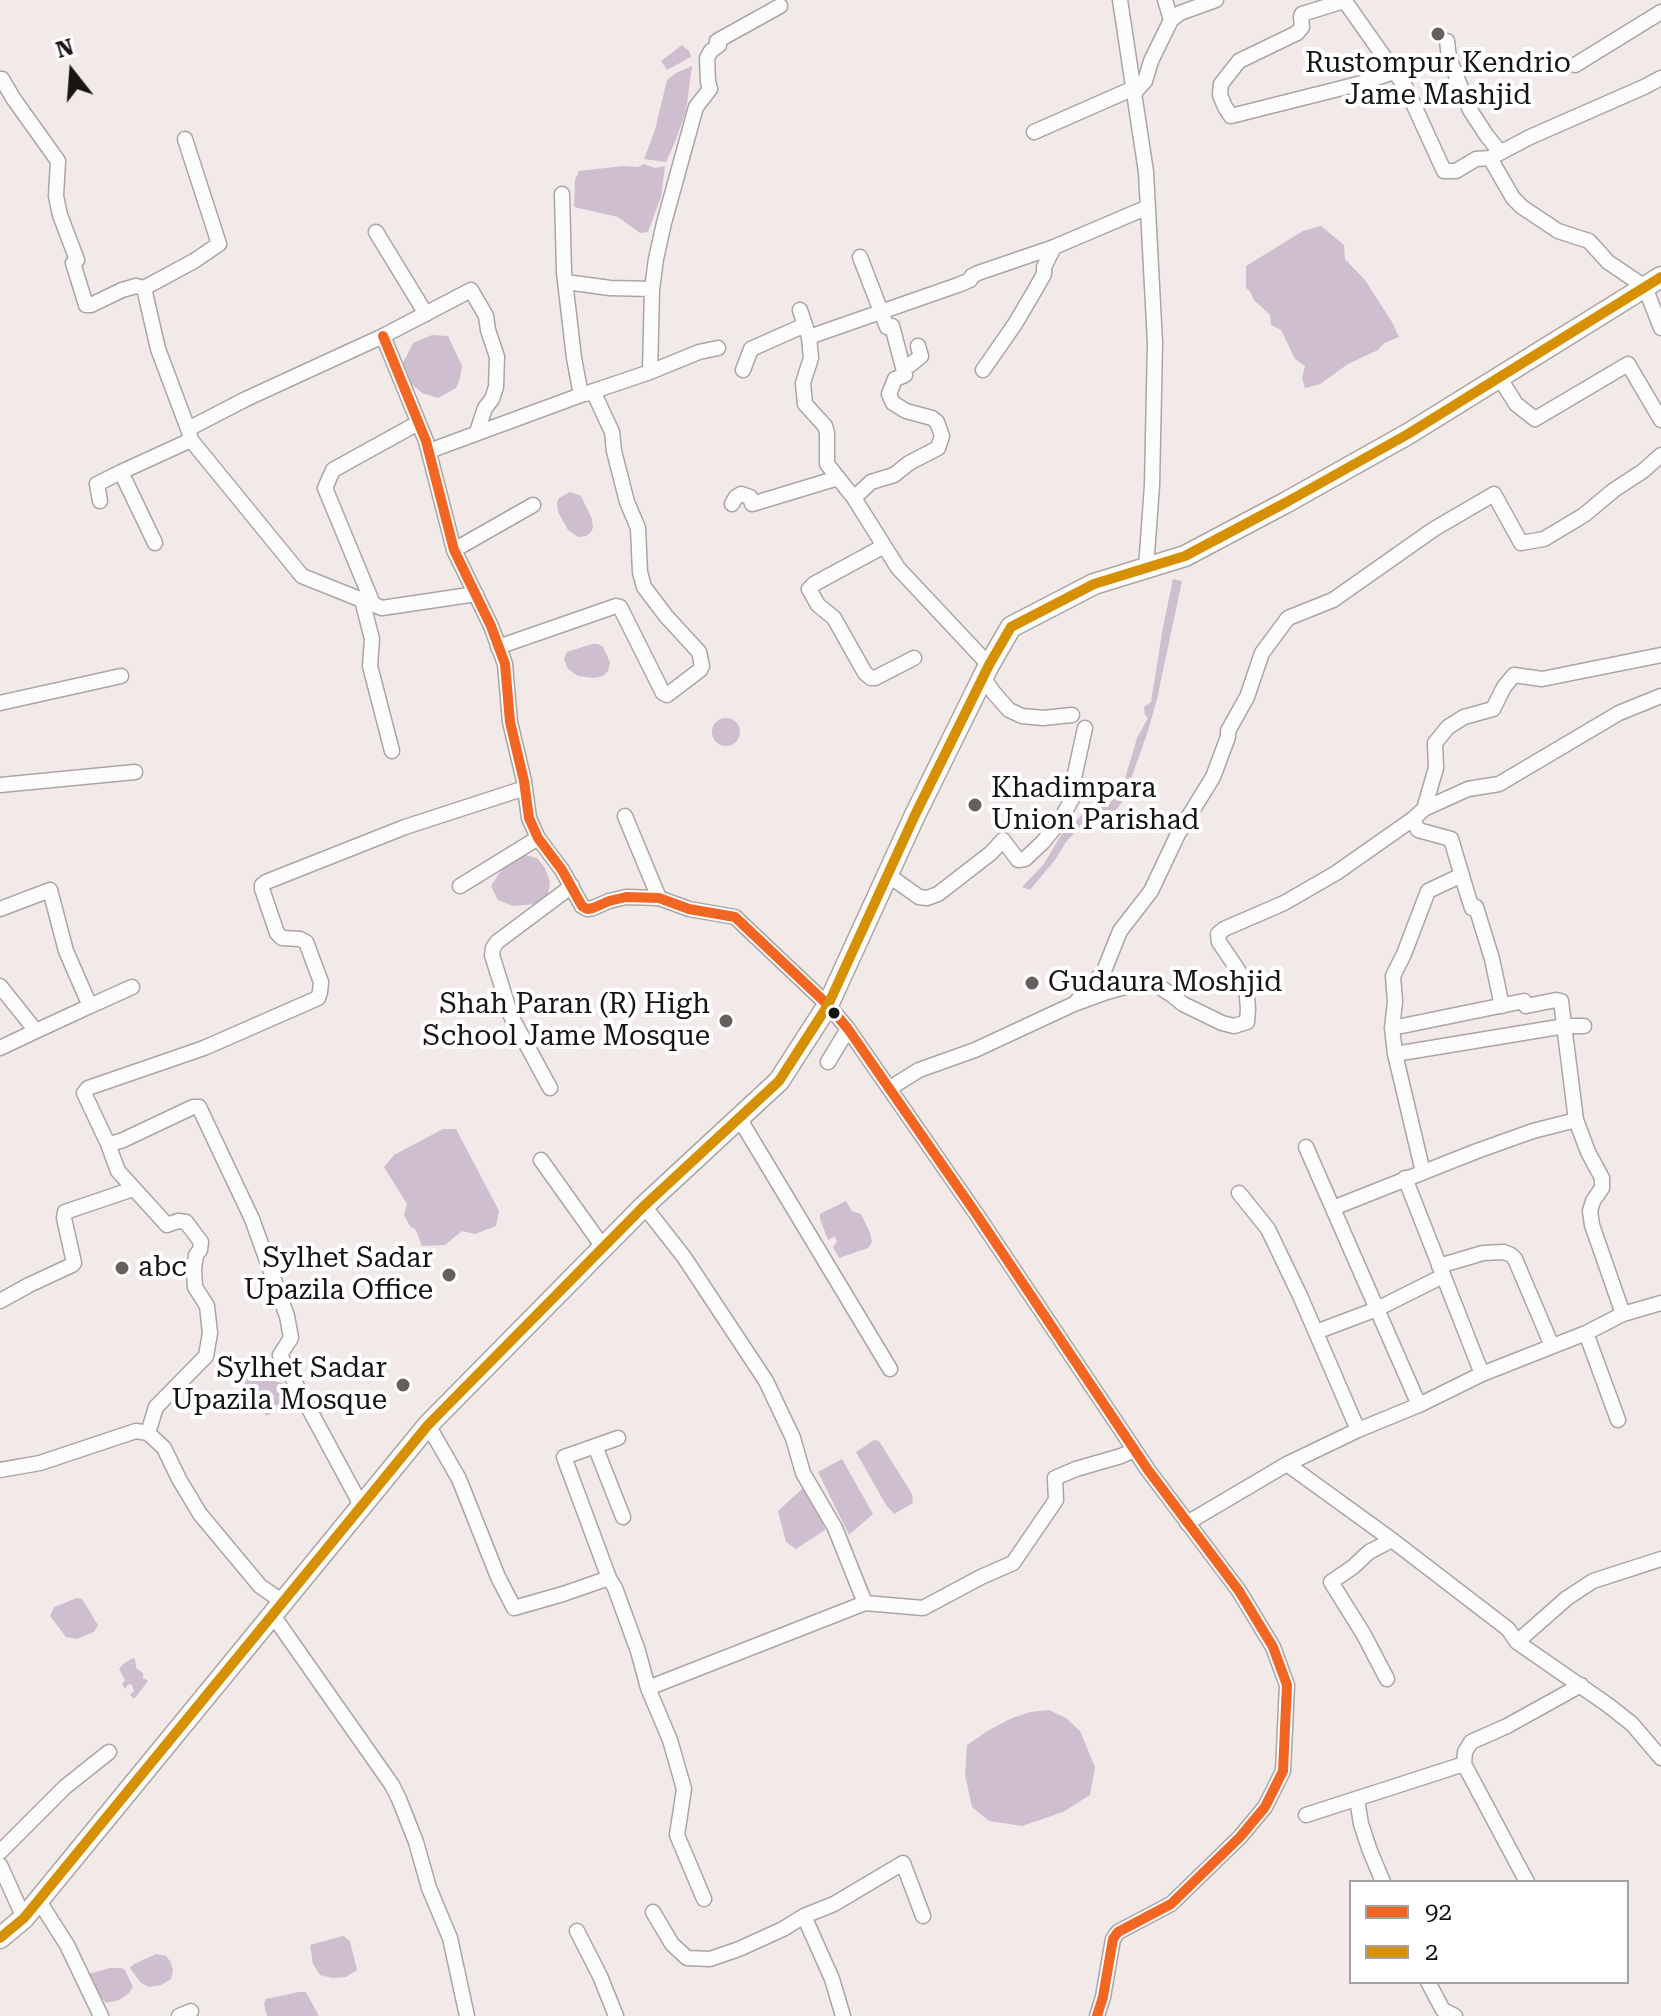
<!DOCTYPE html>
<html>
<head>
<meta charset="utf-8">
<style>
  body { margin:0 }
  #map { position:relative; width:1661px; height:2016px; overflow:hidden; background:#f2eae8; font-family:"Roboto Serif",serif }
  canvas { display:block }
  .legend { position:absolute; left:1349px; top:1880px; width:280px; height:104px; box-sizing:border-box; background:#fff; border:2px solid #a3a1a1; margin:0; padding:10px 14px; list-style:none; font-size:24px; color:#191414 }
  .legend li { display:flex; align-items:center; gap:16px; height:40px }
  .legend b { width:40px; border:2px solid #a3a1a1 }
  .north { position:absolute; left:32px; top:32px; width:80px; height:80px; -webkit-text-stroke:6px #fff; paint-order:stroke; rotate:343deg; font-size:22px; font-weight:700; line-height:32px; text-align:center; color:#191414 }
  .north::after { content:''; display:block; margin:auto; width:28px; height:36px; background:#191414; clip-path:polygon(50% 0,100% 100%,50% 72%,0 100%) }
</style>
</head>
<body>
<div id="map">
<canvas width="1661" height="2016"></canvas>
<ul class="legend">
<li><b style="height:10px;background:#f26522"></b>92</li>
<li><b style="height:10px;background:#d69003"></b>2</li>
</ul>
<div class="north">N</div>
</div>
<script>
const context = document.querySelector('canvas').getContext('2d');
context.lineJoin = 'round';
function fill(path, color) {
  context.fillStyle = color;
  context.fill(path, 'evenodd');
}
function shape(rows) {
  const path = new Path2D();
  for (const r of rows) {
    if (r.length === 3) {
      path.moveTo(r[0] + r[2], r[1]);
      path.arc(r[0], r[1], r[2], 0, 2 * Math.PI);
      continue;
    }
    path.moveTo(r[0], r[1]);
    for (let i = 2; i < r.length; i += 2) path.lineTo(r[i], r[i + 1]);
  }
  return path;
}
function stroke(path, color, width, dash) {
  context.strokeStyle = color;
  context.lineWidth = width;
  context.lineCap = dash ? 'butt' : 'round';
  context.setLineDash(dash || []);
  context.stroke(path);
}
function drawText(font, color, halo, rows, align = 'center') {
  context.font = font + ' "Roboto Serif",serif';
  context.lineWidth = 8;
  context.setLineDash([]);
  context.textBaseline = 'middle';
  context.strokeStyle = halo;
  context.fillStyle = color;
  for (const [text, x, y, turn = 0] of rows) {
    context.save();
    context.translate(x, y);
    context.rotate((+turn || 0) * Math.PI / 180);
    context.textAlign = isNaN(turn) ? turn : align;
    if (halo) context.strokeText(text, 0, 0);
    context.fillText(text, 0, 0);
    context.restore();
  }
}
const water = shape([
  [682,45,689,51,691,57,667,70,661,61],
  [692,66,686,111,675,142,666,162,644,159,655,130,667,80,676,73],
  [644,164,655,168,665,166,661,197,648,232,640,233,618,217,574,207,575,180,579,171,623,166,638,167],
  [1321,226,1344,245,1345,259,1365,280,1392,322,1399,337,1384,343,1378,350,1348,364,1320,384,1305,388,1302,378,1305,366,1295,359,1281,330,1271,325,1270,315,1254,300,1250,291,1246,288,1246,266,1303,231],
  [432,335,448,336,462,366,460,378,456,388,438,398,422,393,406,379,400,369,413,343],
  [570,492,581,496,592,519,593,528,590,533,586,536,578,537,568,530,558,512,557,502,559,498],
  [1173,579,1182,581,1157,699,1147,734,1123,801,1115,811,1089,819,1081,826,1066,842,1055,860,1030,890,1022,887,1044,864,1061,835,1082,815,1109,804,1122,789,1137,738,1148,718,1145,715,1144,707,1151,702,1163,627],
  [592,644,598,644,603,647,610,662,608,671,603,676,593,678,578,676,568,669,564,659,567,652],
  [726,732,14],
  [520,854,537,858,545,868,550,882,548,894,536,904,513,906,498,900,491,886,500,872],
  [443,1129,456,1129,499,1211,496,1226,475,1234,462,1231,445,1245,422,1246,416,1230,410,1226,404,1215,407,1204,384,1167,394,1155],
  [846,1201,852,1211,861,1214,870,1233,872,1242,868,1248,839,1258,833,1247,837,1242,835,1236,828,1240,820,1219,820,1214],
  [250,1367,258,1376,267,1372,277,1382,283,1383,295,1400,266,1416,257,1399,250,1399,249,1391,245,1384,246,1374],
  [874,1440,879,1441,912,1494,913,1503,894,1514,886,1505,856,1452],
  [842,1459,873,1514,849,1535,818,1472],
  [803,1488,812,1491,825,1530,796,1549,786,1542,778,1511],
  [77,1598,82,1599,98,1625,94,1632,77,1639,66,1637,50,1616,54,1607],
  [133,1658,135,1659,136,1668,143,1673,143,1678,148,1681,134,1699,130,1695,134,1691,132,1685,129,1684,125,1689,122,1684,125,1680,119,1669,123,1664],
  [1049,1710,1066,1718,1080,1731,1095,1767,1090,1795,1063,1812,1022,1826,989,1821,972,1807,965,1775,967,1745,989,1730,1010,1719,1030,1712],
  [343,1936,350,1941,357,1970,346,1977,333,1978,320,1975,313,1964,310,1945],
  [156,1954,166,1956,170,1961,173,1970,171,1979,161,1985,149,1987,141,1983,130,1968,134,1964],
  [110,1968,121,1968,125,1970,133,1987,129,1993,119,2000,106,2003,97,1993,89,1974],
  [299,1992,306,1992,319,2016,267,2016,264,2004,266,1999]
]);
const minor = shape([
  [1120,0,1146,172,1155,343,1152,485,1146,568],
  [1165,0,1171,20],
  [1344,0,1406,88,1444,171,1456,171,1476,159,1490,158,1513,198,1522,207,1558,231,1589,241,1608,262,1645,287,1661,328],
  [1344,1,1302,14,1301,17,1302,27,1297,33,1239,61,1221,84,1220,95,1225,107,1231,116,1362,83,1394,72],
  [1447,41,1449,58,1470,110,1487,136,1500,152],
  [1575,65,1661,12],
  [0,79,2,79,13,98,58,161,56,196,60,215,77,260,73,263,86,305,91,305,122,290,136,286,144,288,158,349,188,429,246,399,383,336,471,290,486,316,488,330,497,357,496,387,492,399,485,408,477,432],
  [1134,93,1145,81,1151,61,1171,20,1180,13,1216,0],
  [1034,132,1134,88],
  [1490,158,1530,137,1644,87,1661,78],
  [376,232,426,314],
  [566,282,610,288,652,289],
  [144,288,194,261,219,244,185,139],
  [800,310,809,337,811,358,803,383,805,404,825,426,827,433,827,464,854,498,898,568,989,665],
  [383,336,426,441,454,550,491,626,505,664,510,722,524,781,529,818,538,838,562,870,582,906,587,909,593,908,609,901,626,897,659,898,689,909,735,917,828,1005,848,1029,977,1215,1148,1470,1239,1591,1273,1647,1287,1685,1283,1771,1265,1807,1240,1837,1171,1904,1118,1932,1113,1939,1103,1997,1097,2016],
  [809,337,958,285,970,280,972,276,978,273,1054,247],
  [903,366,910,365,921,356,918,346],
  [743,370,751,349,805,325],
  [983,370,1015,324,1035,290,1044,274,1044,267,1054,247,1148,207],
  [650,372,652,289,656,259,664,223,696,107,710,89,708,82,707,58,711,51,719,45,717,41,780,6],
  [1499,377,1516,404,1535,419,1628,364,1661,420],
  [585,394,650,372,699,352,718,348],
  [191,440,302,576,382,608,476,594],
  [429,451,581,395,574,358,564,272,562,194],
  [854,498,871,482,894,475,909,463,938,448,942,436,937,422,932,418,906,411,893,403,889,394,895,379,905,375,892,326,887,327,860,257],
  [100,501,97,484,121,472],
  [732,504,736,497,741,494,750,497,752,504,838,478],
  [155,543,121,472,191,440,189,432],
  [884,546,814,584,809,589,818,605,834,618,865,673,871,678,875,678,914,658],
  [454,550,533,505],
  [362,600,372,639,370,666,392,751],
  [373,604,325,488,333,470,418,423],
  [498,647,616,606,620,607,663,693,667,695,700,670,702,666,699,652,666,616,644,587,640,572,638,528,627,502,614,451,612,432,593,391],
  [983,677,994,693,1009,710,1022,716,1043,718,1072,715],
  [0,703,121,676],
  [0,785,135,772],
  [1424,809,1468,789,1499,784,1619,713,1661,696],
  [625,816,659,898],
  [1413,819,1418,830,1451,839,1468,896,1472,908,1476,907,1492,959,1502,1006],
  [888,875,919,897,927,898,938,894,991,853,1003,840,1018,860,1025,859,1043,842,1060,821,1074,795,1074,778,1085,728],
  [460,886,538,838],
  [0,909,50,890,66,951,90,1006,132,987],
  [0,986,36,1031,90,1006],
  [1077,1001,1104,971,1120,931,1151,891,1178,834,1213,777,1228,737,1228,731,1247,697,1262,653,1288,618,1333,600,1434,529,1494,494,1521,543,1544,539,1584,515,1614,490,1643,471,1661,455],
  [1392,1028,1524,1001,1526,1006,1556,1000,1561,1001,1576,1120,1588,1152,1602,1178,1602,1188,1593,1201,1590,1211,1592,1225,1623,1314],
  [0,1048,36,1031],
  [1395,1054,1565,1026,1584,1026],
  [828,1062,848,1029],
  [550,1088,511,1016,492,955,493,948,497,942,572,886],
  [890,1088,919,1070,975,1050,1074,1004,1107,992,1143,982,1155,984,1172,995,1183,1004,1222,1023,1234,1026,1247,1022,1248,1008,1246,987,1238,970,1219,942,1218,934,1224,929,1284,903,1336,873,1413,819,1424,809,1436,768,1435,743,1448,727,1464,717,1493,709,1504,687,1514,675,1542,679,1661,655],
  [739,1118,890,1369],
  [108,1144,118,1171,167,1225,178,1221,186,1222,201,1242,200,1250,196,1255,194,1269,195,1287,207,1306,210,1333,206,1356,156,1407,148,1433],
  [1306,1147,1419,1405],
  [541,1160,603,1247],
  [1423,1172,1395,1054,1392,1028,1395,1002,1393,976,1404,954,1428,891,1462,875],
  [1405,1178,1482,1374],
  [1239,1193,1268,1229,1301,1298,1358,1430],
  [644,1206,684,1257,766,1381,793,1438,803,1473,835,1528,865,1603,648,1688],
  [1333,1208,1477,1151,1533,1131,1576,1120],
  [1439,1266,1483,1253,1504,1252,1511,1255,1515,1259,1552,1346],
  [0,1301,29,1285,72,1265,74,1263,64,1218,65,1212,133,1189],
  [1316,1332,1377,1309,1443,1276],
  [1586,1333,1618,1420],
  [428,1425,459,1479,498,1577,514,1608,563,1594,609,1578,615,1588,638,1651,648,1688,670,1740,684,1789,677,1835,704,1899],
  [595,1446,623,1517],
  [1287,1464,1392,1540,1508,1629,1517,1642,1608,1705,1632,1724,1661,1758],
  [0,1470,40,1463,136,1431,148,1433,164,1448,179,1479,200,1514,260,1586,283,1602],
  [362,1507,280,1355,291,1338,287,1316,252,1219,199,1107,193,1107,121,1141,108,1144,84,1093,88,1088,204,1048,318,998,320,992,321,982,306,942,300,939,282,938,277,933,262,889,262,885,266,882,405,827,525,788],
  [1187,1523,1287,1464,1358,1430,1419,1405,1482,1374,1586,1333,1623,1314,1661,1303],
  [609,1578,564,1457,618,1438],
  [865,1603,923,1608,981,1577,1013,1563,1056,1500,1055,1478,1076,1469,1121,1456,1134,1450],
  [272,1614,392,1785,399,1799,416,1842,429,1888,450,1938,467,2016],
  [1517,1642,1567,1598,1593,1581,1661,1559],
  [1387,1679,1364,1635,1331,1582,1353,1567,1369,1552,1392,1540],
  [1357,1799,1361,1824,1370,1851,1383,1882],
  [1306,1815,1464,1764],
  [0,1852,65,1787,109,1752],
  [0,1865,24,1918],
  [1527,1882,1464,1764,1465,1752,1471,1742,1507,1726,1581,1685],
  [39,1901,67,1945,101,2016],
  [653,1912,672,1944,687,1958,710,1959,739,1949,783,1929,804,1916],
  [577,1931,600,1976,616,2016],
  [1428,1982,1443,2010,1455,2016],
  [179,2016,191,2011],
  [843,2016,832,1979,804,1916,834,1904,903,1863,923,1916]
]);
const highway = shape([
  [0,1938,24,1918,428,1425,644,1206,779,1081,828,1005,915,815,989,665,1011,627,1094,584,1185,556,1285,503,1408,434,1661,277]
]);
const bus1 = shape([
  [383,336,426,441,454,550,491,626,505,664,510,722,524,781,529,818,538,838,562,870,582,906,587,909,593,908,609,901,626,897,659,898,689,909,735,917,828,1005,848,1029,977,1215,1148,1470,1239,1591,1273,1647,1287,1685,1283,1771,1265,1807,1240,1837,1171,1904,1118,1932,1113,1939,1103,1997,1097,2016]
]);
const bus2 = shape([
  [0,1938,24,1918,428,1425,644,1206,779,1081,828,1005,915,815,989,665,1011,627,1094,584,1185,556,1285,503,1408,434,1661,277]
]);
const markers = [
  [1438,34,8,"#655f5e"],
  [975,805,8,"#655f5e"],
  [1032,983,8,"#655f5e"],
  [834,1013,7,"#191414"],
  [726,1021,8,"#655f5e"],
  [122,1268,8,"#655f5e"],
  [449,1275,8,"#655f5e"],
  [403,1385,8,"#655f5e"]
];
const poiNames = [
  ["Rustompur Kendrio",1438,64,"center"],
  ["Jame Mashjid",1438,96,"center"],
  ["Khadimpara",991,789],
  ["Union Parishad",991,821],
  ["Gudaura Moshjid",1048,983],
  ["Shah Paran (R) High",710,1005,"right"],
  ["School Jame Mosque",710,1037,"right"],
  ["Sylhet Sadar",433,1259,"right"],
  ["Upazila Office",433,1291,"right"],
  ["abc",138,1268],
  ["Sylhet Sadar",387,1369,"right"],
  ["Upazila Mosque",387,1401,"right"]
];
fill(water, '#cebecf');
stroke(minor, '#aba5a4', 17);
stroke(highway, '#aba5a4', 23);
stroke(minor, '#fdfcfc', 14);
stroke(highway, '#fdfcfc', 20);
stroke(bus1, '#f26522', 10);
stroke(bus2, '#d69003', 10);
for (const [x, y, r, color] of markers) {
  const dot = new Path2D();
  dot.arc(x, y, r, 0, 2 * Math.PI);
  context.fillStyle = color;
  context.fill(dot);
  stroke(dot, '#fff', 3);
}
drawText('28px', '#191414', '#fff', poiNames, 'left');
</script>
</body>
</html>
